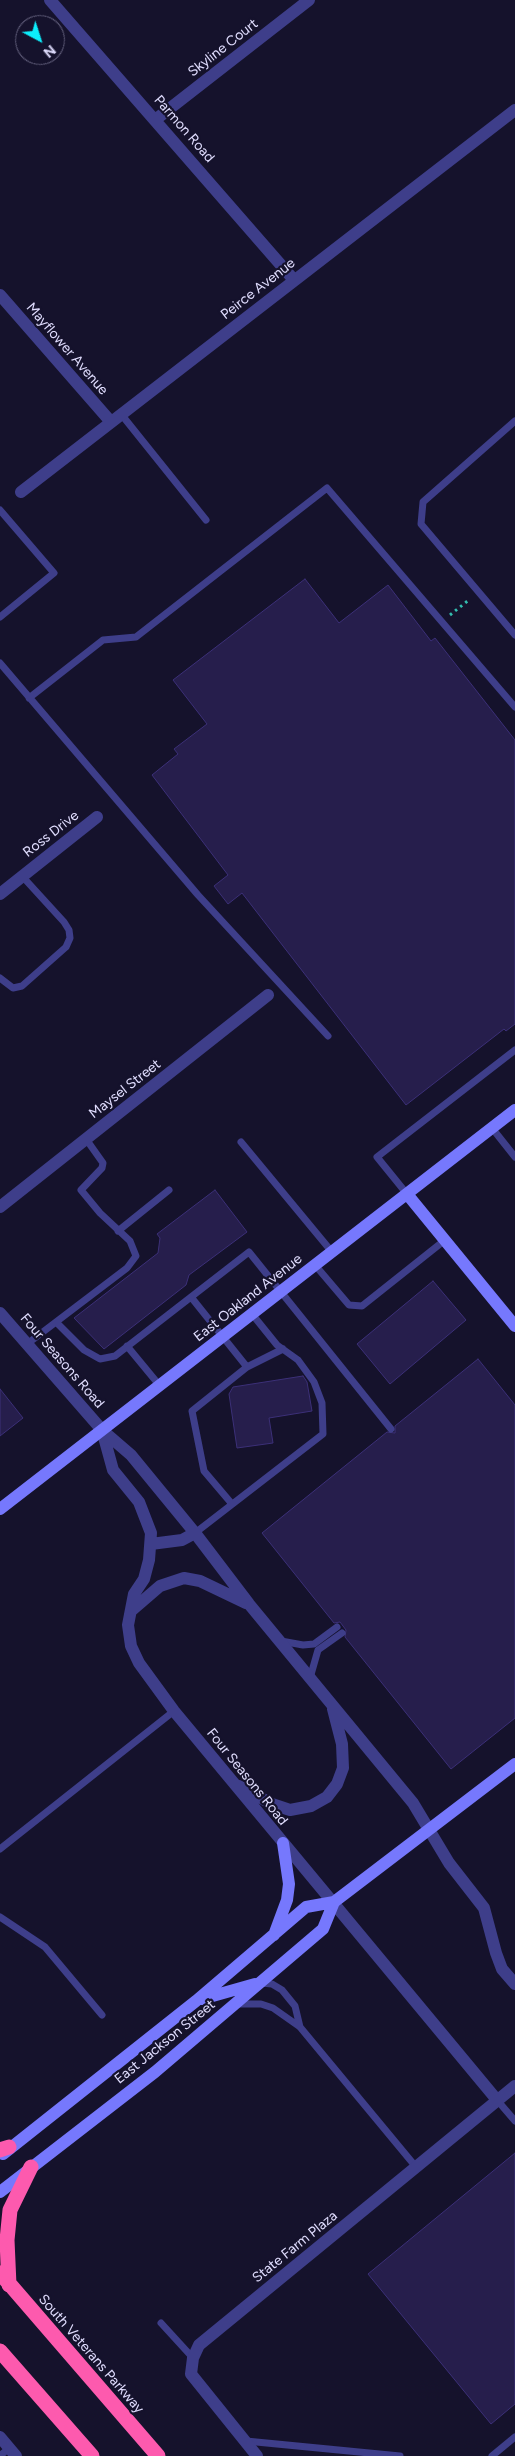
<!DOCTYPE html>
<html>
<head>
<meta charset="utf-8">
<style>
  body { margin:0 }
  #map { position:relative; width:515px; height:2456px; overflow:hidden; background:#15122c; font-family:Figtree,sans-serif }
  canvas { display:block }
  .north { position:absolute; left:15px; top:15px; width:50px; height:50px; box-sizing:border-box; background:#15122c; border:1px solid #666380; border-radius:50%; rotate:140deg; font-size:14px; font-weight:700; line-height:20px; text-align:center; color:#e0ddfe }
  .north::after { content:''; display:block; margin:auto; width:18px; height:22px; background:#0cedfb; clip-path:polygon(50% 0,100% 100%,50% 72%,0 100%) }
</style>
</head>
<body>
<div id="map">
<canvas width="515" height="2456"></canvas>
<div class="north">N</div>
</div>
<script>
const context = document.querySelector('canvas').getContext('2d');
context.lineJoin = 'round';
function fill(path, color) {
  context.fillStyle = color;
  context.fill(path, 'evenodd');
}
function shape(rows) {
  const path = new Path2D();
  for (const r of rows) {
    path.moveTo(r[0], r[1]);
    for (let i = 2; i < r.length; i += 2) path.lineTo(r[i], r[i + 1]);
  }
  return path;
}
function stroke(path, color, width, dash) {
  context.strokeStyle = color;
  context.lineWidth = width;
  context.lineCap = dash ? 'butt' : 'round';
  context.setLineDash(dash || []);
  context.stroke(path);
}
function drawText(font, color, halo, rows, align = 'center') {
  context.font = font + ' Figtree,sans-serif';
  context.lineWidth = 4.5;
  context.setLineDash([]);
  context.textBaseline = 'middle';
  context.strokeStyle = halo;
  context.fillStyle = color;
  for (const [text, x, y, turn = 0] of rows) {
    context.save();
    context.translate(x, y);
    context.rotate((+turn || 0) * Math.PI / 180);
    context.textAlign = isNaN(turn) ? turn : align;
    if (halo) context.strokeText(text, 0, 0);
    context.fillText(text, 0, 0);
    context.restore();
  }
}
const building = shape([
  [305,579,339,623,388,585,431,641,435,638,515,740,515,1024,506,1031,504,1029,406,1105,242,893,228,904,214,886,228,875,152,775,178,754,174,749,207,724,173,680,305,579],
  [215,1190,247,1232,189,1275,186,1285,104,1349,74,1318,158,1253,160,1238,157,1234,215,1190],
  [433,1281,466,1320,390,1384,357,1344,433,1281],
  [478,1359,515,1405,515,1718,451,1769,345,1637,346,1630,340,1622,334,1623,262,1533,387,1432,395,1433,395,1426,478,1359],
  [303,1376,307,1382,312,1411,269,1418,273,1443,237,1448,229,1394,233,1387,303,1376],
  [0,1389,23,1418,0,1436,0,1389],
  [515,2153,515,2404,491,2424,368,2274,515,2153]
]);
const path = shape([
  [450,615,470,599]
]);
const lane = shape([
  [121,414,206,520],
  [515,421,423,502,421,524,515,635],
  [0,510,54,573,0,617],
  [0,663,198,895,328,1036],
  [29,698,103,640,136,637,327,488,515,707],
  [0,978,13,988,22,986,66,947,70,938,69,930,64,922,22,876],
  [492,1128,515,1157],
  [241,1142,332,1252],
  [407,1194,377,1157,515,1050],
  [118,1231,169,1190],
  [315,1265,349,1305,362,1306,445,1240],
  [191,1297,247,1367],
  [56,1322,127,1268,136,1256,130,1241,100,1213,81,1190,102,1168,103,1163,86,1139],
  [27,1344,56,1322,84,1350,100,1359,115,1356,249,1252,391,1429],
  [127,1346,160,1386],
  [232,1504,204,1471,192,1411,247,1367,283,1349],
  [195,1533,323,1434,322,1403,314,1382,298,1360,277,1345,252,1314],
  [281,1641,303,1645,314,1644,337,1627],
  [310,1678,318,1650,342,1633],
  [0,1849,174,1711],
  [0,1917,45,1947,102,2015],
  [261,1983,272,1984,282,1990,295,2006,300,2027],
  [236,2004,261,2004,273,2008,300,2027,416,2167],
  [497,2100,515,2121],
  [161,2323,193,2358],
  [246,2441,400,2456],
  [0,2456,9,2448],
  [492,2456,515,2437]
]);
const street = shape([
  [50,0,294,280],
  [155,120,309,0],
  [0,295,111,422],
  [21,492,515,110],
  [0,894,97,817],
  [0,1207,268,995],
  [0,1313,102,1430,131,1455,195,1533,249,1604,413,1803,449,1863,484,1908,496,1953,502,1969,515,1984],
  [102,1430,113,1470,139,1502,151,1533,149,1560,144,1579,134,1594,128,1625,131,1646,139,1663,174,1711,497,2100],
  [151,1544,182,1540,195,1533],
  [131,1611,160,1586,184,1578,200,1581,246,1603],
  [239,1786,272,1804,290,1810,311,1806,327,1797,337,1784,343,1768,342,1744,333,1709],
  [0,2437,16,2456],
  [257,2456,191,2374,193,2358,199,2345,515,2086]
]);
const secondary = shape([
  [407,1194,515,1326],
  [0,1509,515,1110],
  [274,1935,287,1900,289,1884,283,1843],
  [202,1999,255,1984],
  [3,2154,196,2001,306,1907,334,1902,515,1764],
  [0,2192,155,2072,323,1929,334,1902]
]);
const highway = shape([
  [0,2150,9,2147],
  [0,2273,158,2456],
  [9,2285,7,2240,10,2210,31,2167],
  [0,2351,92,2456]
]);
const streetNames = [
  ["Skyline Court",223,48,-38],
  ["Parmon Road",184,129,49],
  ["Peirce Avenue",258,289,-38],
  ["Mayflower Avenue",67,349,49],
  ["Ross Drive",51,834,-38],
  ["Maysel Street",125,1089,-38],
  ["East Oakland Avenue",248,1298,-38],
  ["Four Seasons Road",62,1361,49],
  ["Four Seasons Road",247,1777,51],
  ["East Jackson Street",165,2042,-39],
  ["State Farm Plaza",295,2247,-39],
  ["South Veterans Parkway",91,2354,49]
];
fill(building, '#261e4c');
stroke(building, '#3c3078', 1);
stroke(path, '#33bdaf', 3, [2.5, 4]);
stroke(lane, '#3e3e8a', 7);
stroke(street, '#3e3e8a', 12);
stroke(secondary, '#7678fd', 12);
stroke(highway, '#fd5aae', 15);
drawText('14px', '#e0ddfe', '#15122c', streetNames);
</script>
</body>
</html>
